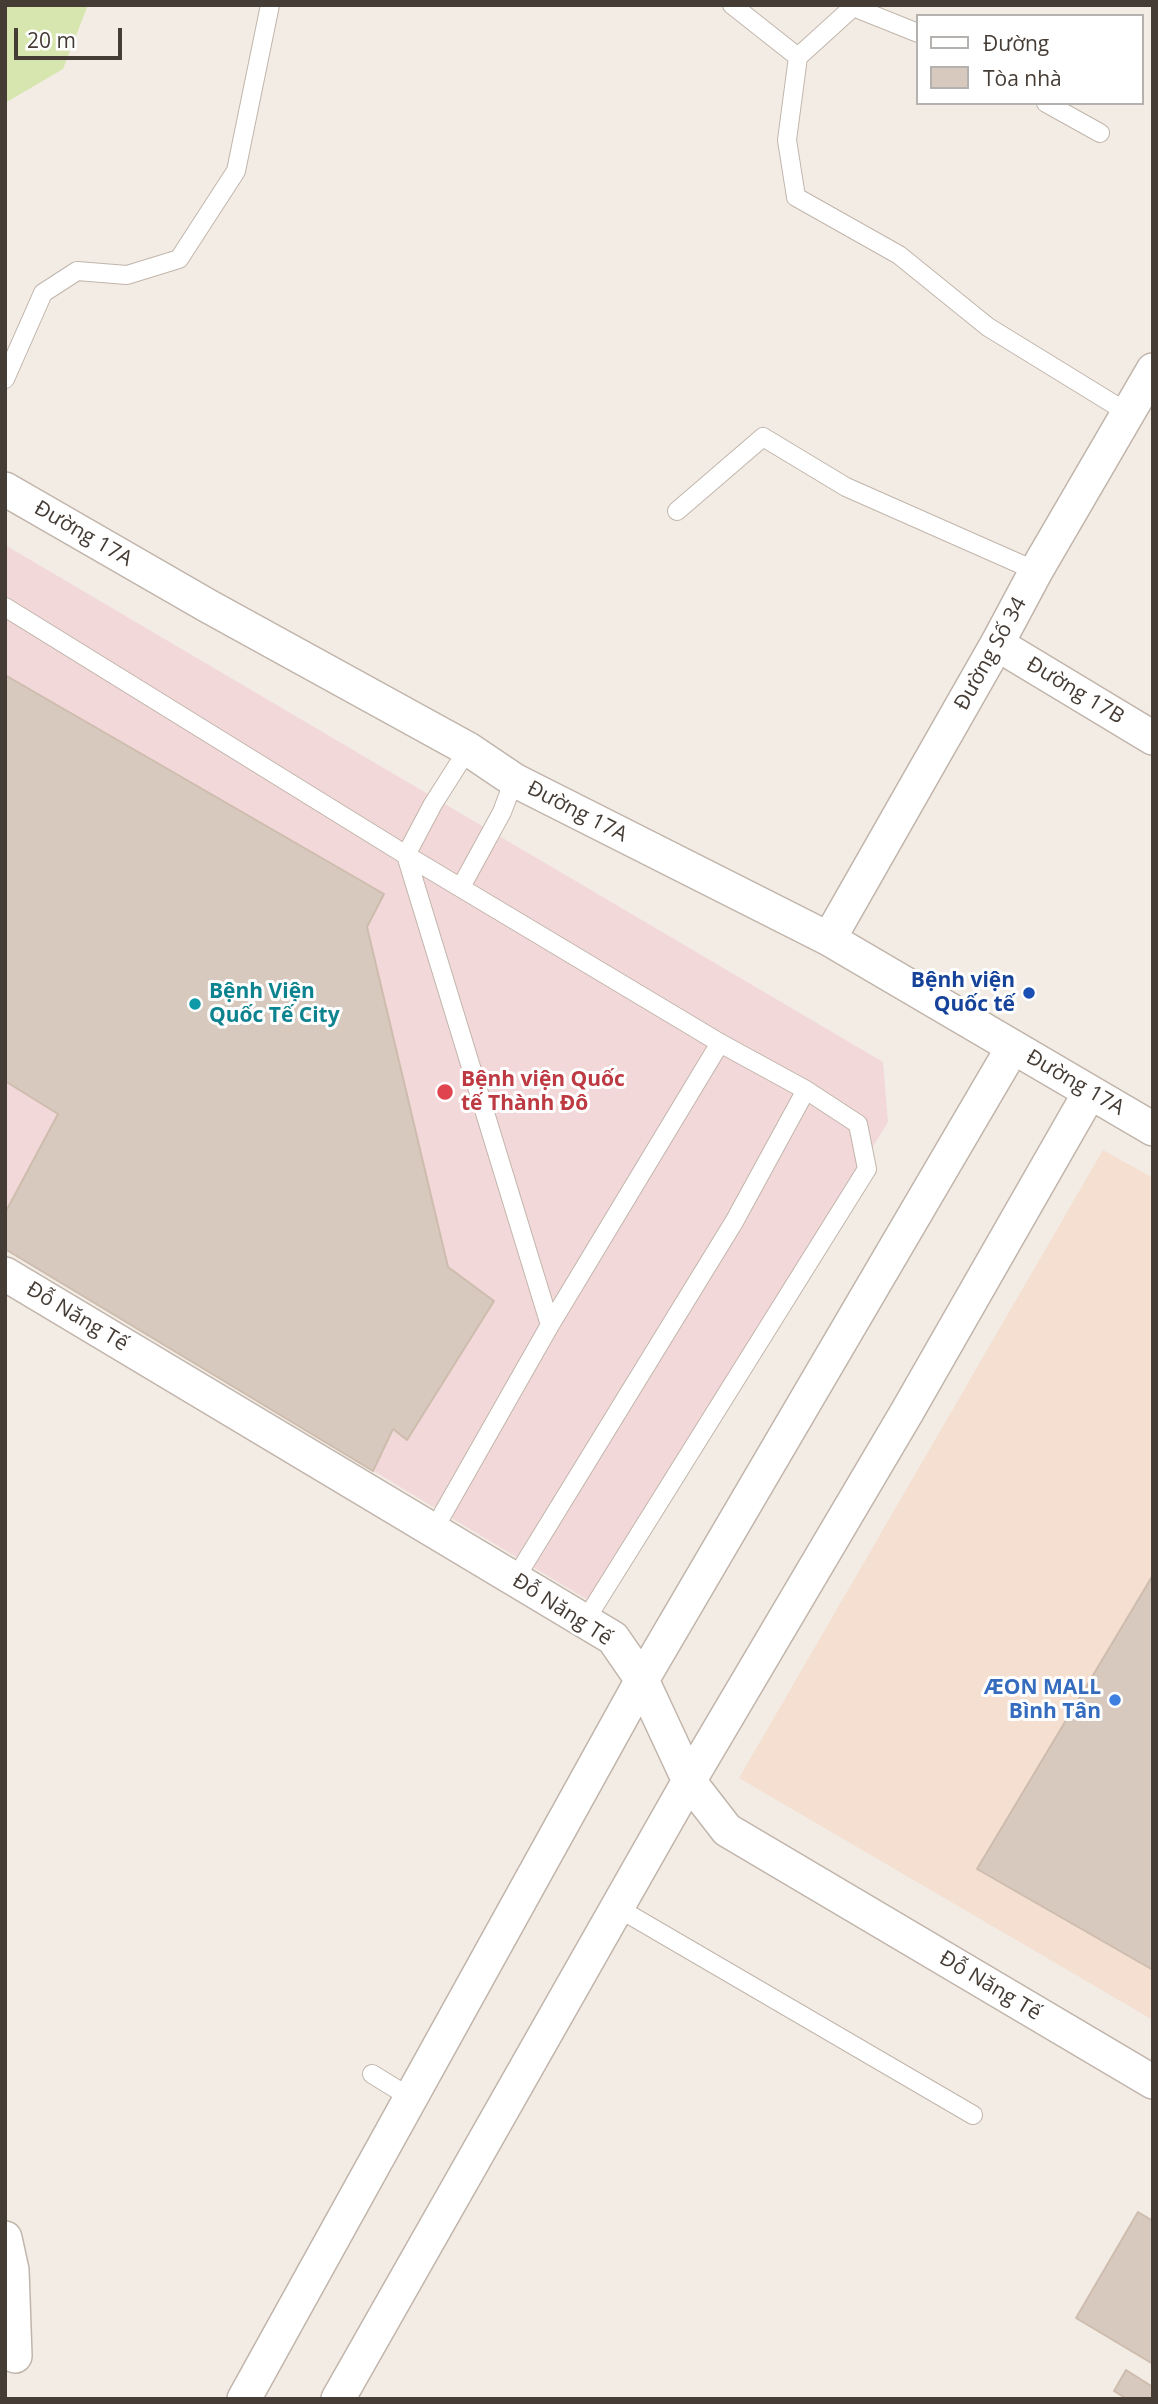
<!DOCTYPE html>
<html>
<head>
<meta charset="utf-8">
<style>
  body { margin:0 }
  #map { position:relative; width:1158px; height:2404px; overflow:hidden; background:#f2ece5; font-family:"Open Sans",sans-serif }
  canvas { display:block }
  .frame { position:absolute; inset:0; border:7px solid #453c35; pointer-events:none }
  .legend { position:absolute; left:916px; top:14px; width:228px; height:91px; box-sizing:border-box; background:#fff; border:2px solid #b5b1ae; margin:0; padding:9px 12px; list-style:none; font-size:21px; color:#453c35 }
  .legend li { display:flex; align-items:center; gap:14px; height:35px }
  .legend b { width:35px; border:2px solid #b5b1ae }
  .scale { position:absolute; left:14px; top:28px; width:108px; height:32px; box-sizing:border-box; border:4px solid #453c35; border-top:0; padding-left:9px; font-size:21px; line-height:24px; white-space:nowrap; color:#453c35; -webkit-text-stroke:5px #fff; paint-order:stroke }
</style>
</head>
<body>
<div id="map">
<canvas width="1158" height="2404"></canvas>
<div class="frame"></div>
<ul class="legend">
<li><b style="height:9px;background:#fff"></b>Đường</li>
<li><b style="height:19px;background:#d7c9be"></b>Tòa nhà</li>
</ul>
<div class="scale">20 m</div>
</div>
<script>
const context = document.querySelector('canvas').getContext('2d');
context.lineJoin = 'round';
function fill(path, color) {
  context.fillStyle = color;
  context.fill(path, 'evenodd');
}
function shape(rows) {
  const path = new Path2D();
  for (const r of rows) {
    path.moveTo(r[0], r[1]);
    for (let i = 2; i < r.length; i += 2) path.lineTo(r[i], r[i + 1]);
  }
  return path;
}
function stroke(path, color, width, dash) {
  context.strokeStyle = color;
  context.lineWidth = width;
  context.lineCap = dash ? 'butt' : 'round';
  context.setLineDash(dash || []);
  context.stroke(path);
}
function drawText(font, color, halo, rows, align = 'center') {
  context.font = font + ' "Open Sans",sans-serif';
  context.lineWidth = 6;
  context.setLineDash([]);
  context.textBaseline = 'middle';
  context.strokeStyle = halo;
  context.fillStyle = color;
  for (const [text, x, y, turn = 0] of rows) {
    context.save();
    context.translate(x, y);
    context.rotate((+turn || 0) * Math.PI / 180);
    context.textAlign = isNaN(turn) ? turn : align;
    if (halo) context.strokeText(text, 0, 0);
    context.fillText(text, 0, 0);
    context.restore();
  }
}
const commercial = shape([
  [1103,1150,1153,1178,1153,2020,739,1778]
]);
const medical = shape([
  [5,545,883,1062,888,1122,591,1602,5,1249]
]);
const green = shape([
  [5,5,88,5,63,69,5,103]
]);
const building = shape([
  [5,675,384,894,367,927,448,1267,494,1301,407,1440,393,1429,373,1471,5,1249,5,1213,58,1114,5,1081,5,675],
  [1153,1575,1153,1970,977,1869,1153,1575],
  [1138,2212,1153,2221,1153,2364,1076,2318,1138,2212],
  [1126,2370,1153,2387,1153,2399,1127,2399,1114,2391,1126,2370]
]);
const lane = shape([
  [732,5,798,57],
  [918,33,853,7,798,57,787,140,796,197,899,255,988,327,1128,413],
  [1046,103,1100,133],
  [5,379,43,293,77,271,127,275,179,259,236,171,270,5],
  [677,511,763,437,846,487,1036,571],
  [5,607,406,855,720,1043,806,1090,734,1222,515,1579],
  [461,887,502,812,514,780],
  [550,1325,720,1043],
  [433,1531,550,1325,406,855,433,804,468,749],
  [585,1621,867,1169,858,1124,806,1090],
  [618,1908,973,2115],
  [372,2074,411,2098]
]);
const street = shape([
  [5,489,208,606,468,749,514,780,829,939,1153,1129],
  [997,644,1153,738],
  [829,939,997,644,1036,571,1153,370],
  [5,1274,613,1638,642,1680,689,1781,727,1830,1153,2082],
  [5,2238,12,2270,15,2356],
  [244,2399,642,1680,1013,1047],
  [338,2399,689,1781,907,1412,1090,1092]
]);
const markers = [
  [1029,993,7,"#1a4fb4"],
  [195,1004,7,"#0f9aa8"],
  [445,1092,9,"#e0444e"],
  [1115,1700,7,"#3f7fe0"]
];
const streetNames = [
  ["Đường 17A",83,534,30],
  ["Đường Số 34",991,654,-61],
  ["Đường 17B",1075,691,31],
  ["Đường 17A",577,812,27],
  ["Đường 17A",1075,1083,30],
  ["Đỗ Năng Tế",77,1317,31],
  ["Đỗ Năng Tế",562,1610,33],
  ["Đỗ Năng Tế",990,1986,31]
];
const transitNames = [
  ["Bệnh viện",1015,981],
  ["Quốc tế",1015,1005]
];
const cultureNames = [
  ["Bệnh Viện",209,992],
  ["Quốc Tế City",209,1016]
];
const healthNames = [
  ["Bệnh viện Quốc",461,1080],
  ["tế Thành Đô",461,1104]
];
const shopNames = [
  ["ÆON MALL",1101,1688],
  ["Bình Tân",1101,1712]
];
fill(commercial, '#f4dfd0');
fill(medical, '#f3d8d9');
fill(green, '#d6e6ae');
fill(building, '#d7c9be');
stroke(building, '#cebdae', 2);
stroke(lane, '#c1b5ab', 20);
stroke(street, '#c1b5ab', 36);
stroke(lane, '#fff', 18);
stroke(street, '#fff', 33);
for (const [x, y, r, color] of markers) {
  const dot = new Path2D();
  dot.arc(x, y, r, 0, 2 * Math.PI);
  context.fillStyle = color;
  context.fill(dot);
  stroke(dot, '#fff', 2.5);
}
drawText('21px', '#453c35', '#fff', streetNames);
drawText('bold 21px', '#164399', '#fff', transitNames, 'right');
drawText('bold 21px', '#0d838f', '#fff', cultureNames, 'left');
drawText('bold 21px', '#be3a42', '#fff', healthNames, 'left');
drawText('bold 21px', '#366cbe', '#fff', shopNames, 'right');
</script>
</body>
</html>
